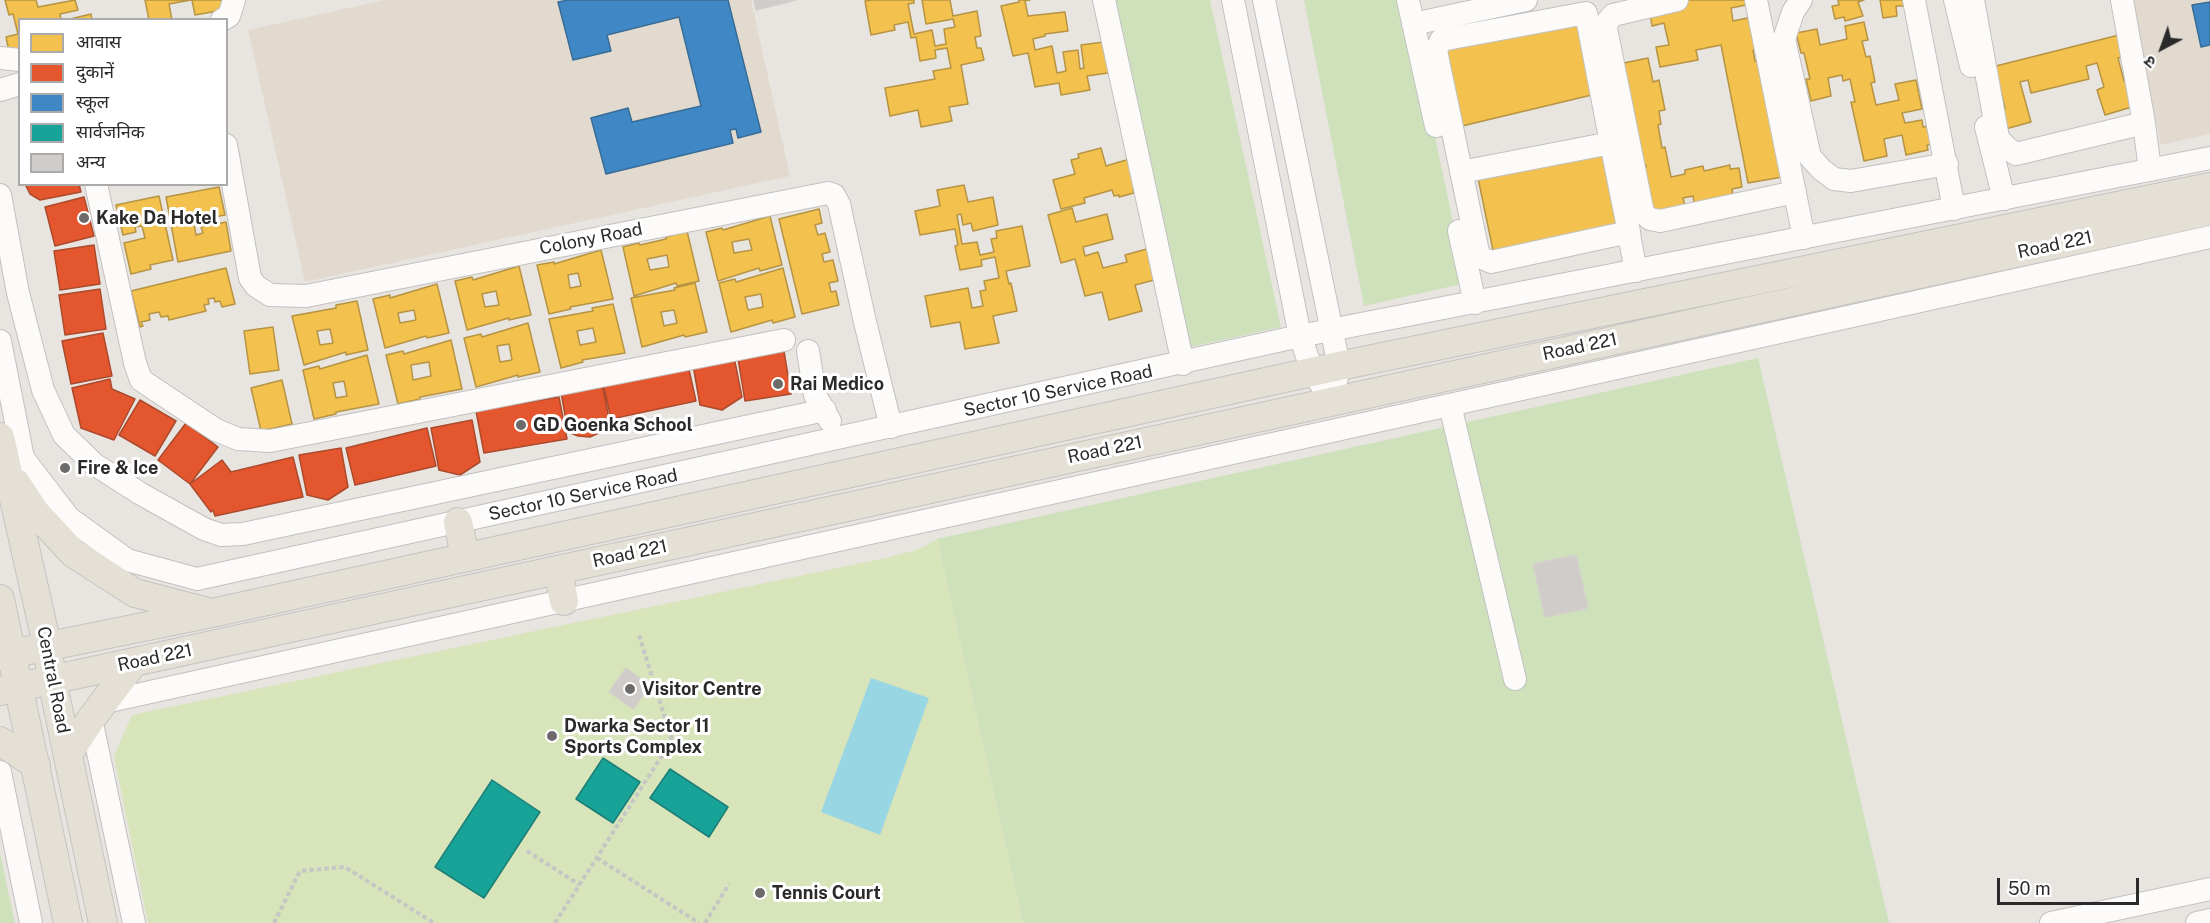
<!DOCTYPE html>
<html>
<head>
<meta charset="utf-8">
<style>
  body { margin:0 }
  #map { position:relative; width:2210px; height:923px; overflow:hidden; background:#e8e4e0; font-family:"Public Sans","Noto Sans Devanagari",sans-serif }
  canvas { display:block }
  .legend { position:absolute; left:18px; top:18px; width:210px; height:168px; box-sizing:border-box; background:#fff; border:2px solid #aaa; margin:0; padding:8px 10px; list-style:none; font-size:18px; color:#2a2a2a }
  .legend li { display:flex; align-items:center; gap:12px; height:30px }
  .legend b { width:30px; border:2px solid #aaa }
  .north { position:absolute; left:2132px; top:18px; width:60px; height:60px; -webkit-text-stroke:4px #fff; paint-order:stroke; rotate:221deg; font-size:16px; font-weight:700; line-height:24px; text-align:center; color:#2a2a2a }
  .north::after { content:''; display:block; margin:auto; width:21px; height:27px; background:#2a2a2a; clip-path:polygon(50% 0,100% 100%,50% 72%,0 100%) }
  .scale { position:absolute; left:1997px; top:878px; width:142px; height:27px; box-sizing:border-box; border:3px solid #2a2a2a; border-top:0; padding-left:8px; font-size:18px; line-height:21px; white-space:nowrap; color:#2a2a2a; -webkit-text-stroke:4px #fff; paint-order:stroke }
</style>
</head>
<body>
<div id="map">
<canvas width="2210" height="923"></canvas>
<ul class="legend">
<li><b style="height:16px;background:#f2c14e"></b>आवास</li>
<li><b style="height:16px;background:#e4572e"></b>दुकानें</li>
<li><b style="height:16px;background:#3f88c5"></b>स्कूल</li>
<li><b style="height:16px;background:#17a398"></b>सार्वजनिक</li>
<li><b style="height:16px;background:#cfccc9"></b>अन्य</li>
</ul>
<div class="north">उ</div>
<div class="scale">50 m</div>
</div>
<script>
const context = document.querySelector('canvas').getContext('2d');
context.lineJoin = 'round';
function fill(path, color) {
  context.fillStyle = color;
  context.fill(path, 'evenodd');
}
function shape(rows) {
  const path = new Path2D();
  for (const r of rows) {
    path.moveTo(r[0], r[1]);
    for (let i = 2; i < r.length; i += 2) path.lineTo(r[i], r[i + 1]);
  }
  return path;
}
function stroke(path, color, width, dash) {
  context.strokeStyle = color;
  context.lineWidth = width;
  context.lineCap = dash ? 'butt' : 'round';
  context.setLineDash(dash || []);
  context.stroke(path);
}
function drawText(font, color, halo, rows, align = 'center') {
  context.font = font + ' "Public Sans",sans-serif';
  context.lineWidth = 6;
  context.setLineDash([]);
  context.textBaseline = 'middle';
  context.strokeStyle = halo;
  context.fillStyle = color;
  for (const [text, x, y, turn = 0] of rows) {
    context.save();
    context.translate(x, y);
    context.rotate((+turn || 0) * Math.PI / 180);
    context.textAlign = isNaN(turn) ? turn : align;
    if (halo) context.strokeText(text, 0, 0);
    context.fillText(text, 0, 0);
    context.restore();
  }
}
const education = shape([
  [385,0,751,0,790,176,305,282,248,30],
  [2131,0,2210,0,2210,134,2161,145]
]);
const green = shape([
  [1114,0,1210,0,1281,327,1190,347],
  [1304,0,1406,0,1466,283,1364,306],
  [1758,358,1889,923,1023,923,937,539],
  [0,853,15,923,0,923]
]);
const pitch = shape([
  [937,539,1023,923,148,923,114,756,132,715,890,557,920,549]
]);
const water = shape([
  [871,678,929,698,880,835,821,812]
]);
const homes = shape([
  [5,0,36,0,38,7,75,0,78,10,60,14,61,20,20,20,20,54,10,56,6,37,18,34,13,14,9,15,5,0],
  [145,0,191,0,169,4,172,20,149,20,145,0],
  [192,0,227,0,229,9,195,15,192,0],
  [872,0,914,0,914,3,908,4,914,34,932,30,935,46,946,44,944,29,955,27,953,19,926,24,922,0,950,0,953,16,977,11,981,36,975,37,977,48,981,48,984,60,961,65,968,104,949,107,952,121,921,127,918,110,890,116,885,88,935,79,933,71,951,68,947,48,935,50,936,58,920,61,916,37,911,38,908,22,894,25,895,30,871,35,865,1,872,0],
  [1019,0,1030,0,1025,1,1028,16,1065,12,1068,31,1045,34,1045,36,1033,39,1035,50,1052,46,1057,73,1066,71,1063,52,1078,50,1080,69,1084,68,1081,45,1111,41,1115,72,1087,76,1090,90,1061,95,1059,83,1035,87,1028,53,1013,56,1001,6,1019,2,1019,0],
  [1686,0,1745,0,1746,5,1731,8,1733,21,1757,16,1763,49,1753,50,1755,61,1765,59,1788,176,1748,183,1721,45,1696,50,1698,60,1660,67,1656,47,1669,45,1664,23,1652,26,1649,7,1686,0],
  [1838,0,1864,0,1858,2,1863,16,1845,21,1844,17,1835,19,1832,6,1839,5,1838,0],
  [1880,0,1904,0,1905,6,1896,6,1897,16,1883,18,1880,0],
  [91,14,92,20,66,20,91,14],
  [1582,17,1600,93,1462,126,1444,49,1582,17],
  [1864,22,1868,40,1862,41,1866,57,1870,56,1875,82,1871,83,1876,105,1899,100,1895,84,1916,80,1922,109,1902,113,1905,123,1922,120,1923,127,1928,126,1933,144,1927,145,1928,150,1906,155,1902,135,1884,139,1887,156,1864,161,1851,102,1855,102,1850,79,1843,81,1842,75,1828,78,1831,96,1811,101,1806,79,1810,79,1804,53,1801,53,1796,33,1817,29,1820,45,1847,39,1845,26,1864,22],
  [2123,34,2129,55,2118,58,2124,81,2127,80,2135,106,2105,115,2097,90,2104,87,2097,63,2086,66,2089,79,2031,93,2028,80,2020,82,2031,122,2002,130,1996,111,2005,108,2000,88,1988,68,2123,34],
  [1648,58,1653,82,1659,80,1665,110,1659,111,1661,124,1658,125,1662,148,1665,147,1671,177,1685,174,1685,170,1703,166,1704,171,1730,165,1730,169,1739,168,1742,187,1732,189,1733,196,1694,203,1693,196,1683,198,1685,206,1649,213,1640,168,1646,167,1646,165,1637,167,1619,64,1648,58],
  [1101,148,1106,166,1133,158,1142,188,1133,190,1134,193,1119,197,1119,195,1114,196,1112,190,1084,198,1085,203,1061,209,1053,180,1075,174,1071,160,1079,158,1078,154,1101,148],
  [1607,151,1622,227,1494,255,1478,178,1607,151],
  [964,185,968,202,993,197,998,225,973,231,971,223,963,225,961,214,957,215,962,244,977,242,980,255,994,252,991,239,997,238,996,231,1022,226,1030,266,1006,271,1009,284,1011,283,1017,311,993,316,999,343,965,349,960,322,931,327,925,296,968,288,972,308,983,306,980,291,986,290,984,281,999,278,995,257,981,260,982,266,960,270,955,246,958,245,955,229,920,235,915,211,940,206,937,190,964,185],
  [219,187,225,215,204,219,203,216,193,218,196,235,203,233,201,227,226,222,231,251,178,262,166,197,219,187],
  [159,196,173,260,150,265,151,269,131,274,124,243,145,238,142,226,135,227,136,232,123,235,116,205,159,196],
  [1072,208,1076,222,1107,214,1113,239,1083,247,1085,256,1098,252,1103,268,1127,262,1125,255,1154,247,1162,278,1135,285,1142,311,1109,320,1102,292,1085,296,1075,259,1061,263,1048,215,1072,208],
  [819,209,822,223,815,225,818,235,825,233,830,252,822,254,824,262,833,260,838,281,829,283,831,292,836,291,839,305,802,314,779,219,819,209],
  [770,216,782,265,760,271,759,268,718,281,706,232,722,228,723,230,770,216],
  [749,239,752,250,734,253,732,242,749,239],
  [687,231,699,281,677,286,676,283,634,296,623,247,639,243,640,245,666,239,666,237,687,231],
  [667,255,669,267,650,270,647,259,667,255],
  [601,250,613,299,570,307,571,309,549,314,537,265,554,262,554,264,601,250],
  [578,273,581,286,570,288,568,275,578,273],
  [519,266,531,315,509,320,509,318,467,330,455,281,472,277,473,280,519,266],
  [496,291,499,305,485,307,482,294,496,291],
  [226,268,235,304,222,307,220,301,215,302,214,298,208,299,209,304,204,305,206,311,169,320,168,316,161,317,159,312,149,314,150,320,141,322,143,326,140,327,131,291,226,268],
  [783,268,795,317,773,323,772,320,731,332,719,283,735,279,736,282,783,268],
  [761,294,763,307,748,310,745,297,761,294],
  [695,283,707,332,685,337,684,335,642,347,631,298,675,290,674,288,695,283],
  [674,310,677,323,664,326,661,312,674,310],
  [437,284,449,333,427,338,426,336,385,348,373,299,390,295,390,298,437,284],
  [414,310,416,320,400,323,398,313,414,310],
  [357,301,368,350,346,355,346,352,304,365,292,316,336,308,336,305,357,301],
  [330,329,333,343,320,345,317,331,330,329],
  [613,304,625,353,582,360,583,362,561,368,549,319,593,311,592,308,613,304],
  [593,328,596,342,580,345,577,331,593,328],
  [528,323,540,372,518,377,518,375,476,387,464,338,481,334,482,337,528,323],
  [509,344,512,360,500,362,497,346,509,344],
  [273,327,279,370,250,374,244,331,273,327],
  [451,340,462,389,420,397,420,399,398,404,386,355,403,351,404,354,451,340],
  [429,362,431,376,413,380,411,365,429,362],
  [367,355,379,404,336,412,336,414,314,419,303,370,319,366,320,369,367,355],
  [344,381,347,396,336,398,333,383,344,381],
  [282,380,292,424,261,431,251,388,282,380]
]);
const shops = shape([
  [25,184,79,184,81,192,40,200,30,194,25,184],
  [84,197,94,236,55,246,45,207,84,197],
  [94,245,100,284,60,290,54,251,94,245],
  [100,289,106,329,65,335,59,295,100,289],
  [103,333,112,376,71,384,62,341,103,333],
  [784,351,791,394,745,401,738,359,784,351],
  [734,357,742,397,722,410,700,405,693,365,734,357],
  [688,365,696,401,611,419,603,383,688,365],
  [110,379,112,389,135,399,114,440,81,428,72,388,110,379],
  [602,384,610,424,601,432,590,437,578,436,568,432,561,392,602,384],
  [559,397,567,439,484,453,476,411,559,397],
  [140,400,176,421,155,456,119,435,140,400],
  [472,420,480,462,460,475,439,470,431,428,472,420],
  [186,423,218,447,190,484,158,460,186,423],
  [427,428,436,466,355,485,346,448,427,428],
  [341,448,348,487,328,500,307,495,299,455,341,448],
  [293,457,303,497,215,516,213,510,211,512,190,484,222,460,231,472,293,457]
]);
const schools = shape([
  [568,0,728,0,761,132,738,138,736,129,730,130,733,143,606,174,591,118,628,108,632,122,701,106,679,17,607,35,611,51,573,60,558,2,568,0],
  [2210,2,2210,45,2201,47,2192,5,2210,2]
]);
const public = shape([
  [603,758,640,782,613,823,576,799,603,758],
  [670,769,728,807,709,837,650,798,670,769],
  [492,780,540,812,484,898,435,867,492,780]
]);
const building = shape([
  [754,0,796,0,756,10,754,0],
  [1576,555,1588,608,1545,617,1533,564,1576,555],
  [626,668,650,686,633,709,609,692,626,668]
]);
const path = shape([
  [527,851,580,885],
  [597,858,699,923],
  [274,923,300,871,345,867,434,923],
  [555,923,672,740,639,635],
  [705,923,729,884]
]);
const minor = shape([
  [1104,0,1183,364],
  [1233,0,1300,336,1313,373,1332,400],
  [1264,0,1339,366,1336,381],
  [1408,0,1436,126],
  [1677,0,1613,15,1607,22,1606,29,1643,213,1650,219,1660,221,1795,192],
  [1756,0,1804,238],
  [1801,0,1793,12,1784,39,1810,157,1822,170,1834,179,1851,181,1947,164],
  [1914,0,1954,209],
  [1955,0,1971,66],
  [1973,0,1998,138,2007,148,2016,154,2144,123],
  [2122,0,2144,123,2150,170],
  [222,20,229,16,234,0],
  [1413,24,1526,0],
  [0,58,20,60],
  [0,90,20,84],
  [1986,127,2004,199],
  [226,145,250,278,256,286,270,295,306,296,828,193,834,195,839,204,865,322,891,427],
  [1461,172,1611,143],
  [96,184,135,363,141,380,216,430,238,439,270,441,784,340],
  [0,195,18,293,43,390,64,435,94,464,141,494,204,529,221,535,243,534,825,410],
  [1459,231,1475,303],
  [1629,232,1491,262,1482,258,1478,252,1436,51,1441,40,1586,13,1611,143,1629,232,1630,240,1636,271],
  [0,341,23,458,69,518,127,560,197,579,1300,336,2210,158],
  [808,351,815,395,830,421],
  [1450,405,1515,679],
  [105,702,2210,237],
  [91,719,134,923],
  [0,772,31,923],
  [2051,923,2210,889],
  [2197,923,2210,920]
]);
const major = shape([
  [0,437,47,645,52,680,103,923],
  [16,483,35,512,73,553,135,593,204,611],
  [458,522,465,557],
  [558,570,564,601],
  [0,599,68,923],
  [0,656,212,613,1339,366,2210,187],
  [0,691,2210,211],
  [0,741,36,765],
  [68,754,91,719,134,662]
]);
const markers = [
  [84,218,6,"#6c6b6a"],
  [778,384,6,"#6c6b6a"],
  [521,425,6,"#6c6b6a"],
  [65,468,6,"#6c6b6a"],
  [630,689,6,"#6c6b6a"],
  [552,736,6,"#6c6b6a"],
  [760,893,6,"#6c6b6a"]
];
const poiNames = [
  ["Kake Da Hotel",96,218],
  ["Rai Medico",790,384],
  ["GD Goenka School",533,425],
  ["Fire & Ice",77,468],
  ["Visitor Centre",642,689],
  ["Dwarka Sector 11",564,726],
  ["Sports Complex",564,747],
  ["Tennis Court",772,893]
];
const streetNames = [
  ["Colony Road",591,239,-11],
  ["Road 221",2055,245,-12],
  ["Road 221",1580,347,-12],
  ["Sector 10 Service Road",1058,391,-12],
  ["Road 221",1105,450,-12],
  ["Sector 10 Service Road",583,495,-12],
  ["Road 221",630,554,-12],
  ["Road 221",155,658,-12],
  ["Central Road",53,680,79]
];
fill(education, '#e2dacf');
fill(green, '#cee1bb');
fill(pitch, '#d8e4ba');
fill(water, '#99d6e4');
fill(homes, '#f2c14e');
stroke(homes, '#b69443', 1.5);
fill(shops, '#e4572e');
stroke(shops, '#ac4a2d', 1.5);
fill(schools, '#3f88c5');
stroke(schools, '#396c96', 1.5);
fill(public, '#17a398');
stroke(public, '#1d7f77', 1.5);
fill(building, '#cfccc9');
stroke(building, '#d3d0cc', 1.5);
stroke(minor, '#c2c1c1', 24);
stroke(major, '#c4c3c1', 30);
stroke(path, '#c6c6c5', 4, [4.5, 3]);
stroke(minor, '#fcfbfa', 22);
stroke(major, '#e5e0d5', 28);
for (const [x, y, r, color] of markers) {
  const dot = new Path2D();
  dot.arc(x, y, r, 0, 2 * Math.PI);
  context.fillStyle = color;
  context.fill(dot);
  stroke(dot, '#fff', 2);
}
drawText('bold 18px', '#2a2a2a', '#fff', poiNames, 'left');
drawText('18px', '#2a2a2a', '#fff', streetNames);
</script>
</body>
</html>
